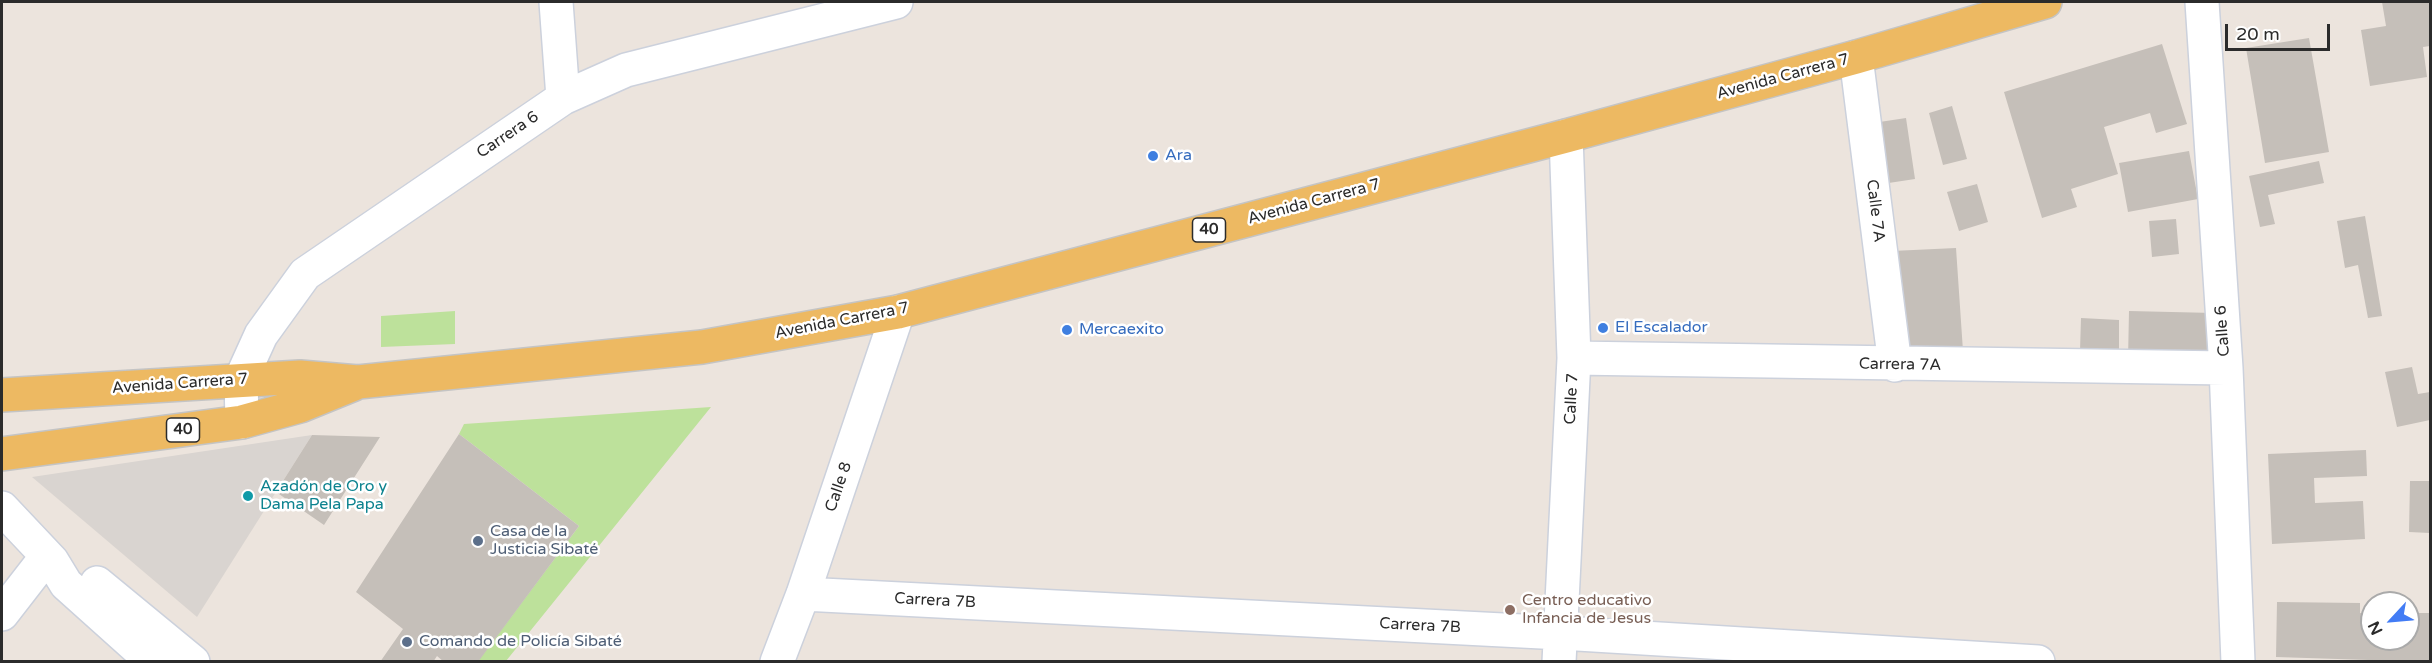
<!DOCTYPE html>
<html>
<head>
<meta charset="utf-8">
<style>
  body { margin:0 }
  #map { position:relative; width:2432px; height:663px; overflow:hidden; background:#ece4dd; font-family:"Varela Round",sans-serif }
  canvas { display:block }
  .frame { position:absolute; inset:0; border:3px solid #2b2b2b; pointer-events:none }
  .north { position:absolute; left:2360px; top:591px; width:60px; height:60px; box-sizing:border-box; background:#fff; border:2px solid #aaa; border-radius:50%; rotate:244deg; font-size:16px; font-weight:700; line-height:24px; text-align:center; color:#2b2b2b }
  .north::after { content:''; display:block; margin:auto; width:21px; height:27px; background:#427cf5; clip-path:polygon(50% 0,100% 100%,50% 72%,0 100%) }
  .scale { position:absolute; left:2225px; top:24px; width:105px; height:27px; box-sizing:border-box; border:3px solid #2b2b2b; border-top:0; padding-left:8px; font-size:18px; line-height:21px; white-space:nowrap; color:#2b2b2b; -webkit-text-stroke:4px #fff; paint-order:stroke }
</style>
</head>
<body>
<div id="map">
<canvas width="2432" height="663"></canvas>
<div class="frame"></div>
<div class="north">N</div>
<div class="scale">20 m</div>
</div>
<script>
const context = document.querySelector('canvas').getContext('2d');
context.lineJoin = 'round';
function fill(path, color) {
  context.fillStyle = color;
  context.fill(path, 'evenodd');
}
function shape(rows) {
  const path = new Path2D();
  for (const r of rows) {
    path.moveTo(r[0], r[1]);
    for (let i = 2; i < r.length; i += 2) path.lineTo(r[i], r[i + 1]);
  }
  return path;
}
function stroke(path, color, width, dash) {
  context.strokeStyle = color;
  context.lineWidth = width;
  context.lineCap = dash ? 'butt' : 'round';
  context.setLineDash(dash || []);
  context.stroke(path);
}
function drawText(font, color, halo, rows, align = 'center') {
  context.font = font + ' "Varela Round",sans-serif';
  context.lineWidth = 5;
  context.setLineDash([]);
  context.textBaseline = 'middle';
  context.strokeStyle = halo;
  context.fillStyle = color;
  for (const [text, x, y, turn = 0] of rows) {
    context.save();
    context.translate(x, y);
    context.rotate((+turn || 0) * Math.PI / 180);
    context.textAlign = isNaN(turn) ? turn : align;
    if (halo) context.strokeText(text, 0, 0);
    context.fillText(text, 0, 0);
    context.restore();
  }
}
const green = shape([
  [455,311,455,344,381,347,381,316],
  [711,407,506,661,478,661,579,526,459,434,464,424]
]);
const plaza = shape([
  [312,435,197,617,32,477]
]);
const building = shape([
  [2382,2,2430,2,2430,46,2423,47,2427,77,2370,86,2361,30,2386,26],
  [2309,38,2329,152,2265,163,2246,48],
  [2162,44,2187,124,2156,133,2150,113,2104,127,2118,174,2071,189,2077,207,2042,218,2004,92],
  [1952,106,1967,159,1943,165,1929,113],
  [1906,118,1915,179,1882,184,1873,123],
  [2189,151,2198,199,2128,212,2119,163],
  [2319,161,2324,183,2268,195,2275,224,2260,227,2249,176],
  [1977,184,1988,222,1959,231,1947,192],
  [2365,216,2382,316,2368,318,2358,265,2345,268,2337,221],
  [2176,219,2179,254,2152,257,2149,221],
  [1956,248,1963,351,1899,355,1892,251],
  [2129,311,2214,313,2213,363,2128,360],
  [2081,318,2119,320,2119,353,2080,351],
  [2412,367,2418,394,2430,392,2430,420,2397,427,2385,372],
  [459,434,579,526,478,662,444,662,437,656,433,662,380,662,403,629,356,592],
  [312,435,380,437,324,525,276,492],
  [2366,450,2367,476,2314,478,2315,503,2363,501,2365,539,2272,544,2268,454],
  [2410,481,2430,481,2430,533,2409,532],
  [2277,602,2360,603,2360,613,2372,613,2372,639,2408,639,2408,613,2430,613,2430,662,2276,657]
]);
const minor = shape([
  [556,2,563,98],
  [2202,2,2226,368,2238,662],
  [1856,57,1895,365],
  [1574,358,2226,368],
  [242,422,241,379,261,335,305,274,563,98,626,70,896,2],
  [2,508,52,561,66,584,153,662],
  [97,583,193,662],
  [803,594,1561,633,2038,662],
  [2,614,47,556],
  [777,662,803,594,898,312],
  [1559,662,1574,358,1566,136]
]);
const major = shape([
  [2,395,300,377,358,382,702,347,898,312,1566,136,1856,57,2045,2],
  [2,454,242,422,300,406,354,384]
]);
const markers = [
  [1153,156,6,"#3f7fe0"],
  [1603,328,6,"#3f7fe0"],
  [1067,330,6,"#3f7fe0"],
  [248,496,6,"#0f9aa8"],
  [478,541,6,"#5c6f8a"],
  [1510,610,6,"#8d6e63"],
  [407,642,6,"#5c6f8a"]
];
const shields = [
  [1209,230,33],
  [183,430,33]
];
const shieldNames = [
  ["40",1209,230],
  ["40",183,430]
];
const streetNames = [
  ["Avenida Carrera 7",1783,77,-15],
  ["Carrera 6",508,135,-34],
  ["Avenida Carrera 7",1314,202,-15],
  ["Calle 7A",1875,211,83],
  ["Avenida Carrera 7",842,321,-11],
  ["Calle 6",2223,331,-94],
  ["Carrera 7A",1900,365,1],
  ["Avenida Carrera 7",180,384,-4],
  ["Calle 7",1572,399,-87],
  ["Calle 8",839,487,-71],
  ["Carrera 7B",935,601,3],
  ["Carrera 7B",1420,626,3]
];
const shopNames = [
  ["Ara",1165,156],
  ["El Escalador",1615,328],
  ["Mercaexito",1079,330]
];
const cultureNames = [
  ["Azadón de Oro y",260,487],
  ["Dama Pela Papa",260,505]
];
const serviceNames = [
  ["Casa de la",490,532],
  ["Justicia Sibaté",490,550],
  ["Comando de Policía Sibaté",419,642]
];
const educationNames = [
  ["Centro educativo",1522,601],
  ["Infancia de Jesus",1522,619]
];
fill(green, '#bde19b');
fill(plaza, '#d9d4d0');
fill(building, '#c5bfb9');
stroke(minor, '#ccd1dc', 36);
stroke(major, '#c4c4c4', 36);
stroke(minor, '#fff', 33);
stroke(major, '#edb962', 33);
for (const [x, y, r, color] of markers) {
  const dot = new Path2D();
  dot.arc(x, y, r, 0, 2 * Math.PI);
  context.fillStyle = color;
  context.fill(dot);
  stroke(dot, '#fff', 2);
}
for (const [x, y, w] of shields) {
  const box = new Path2D();
  box.roundRect(x - w / 2, y - 12, w, 24, 4.5);
  context.fillStyle = '#fff';
  context.fill(box);
  stroke(box, '#2b2b2b', 1.5);
}
drawText('bold 15px', '#2b2b2b', null, shieldNames);
drawText('16px', '#2b2b2b', '#fff', streetNames);
drawText('16px', '#366cbe', '#fff', shopNames, 'left');
drawText('16px', '#0d838f', '#fff', cultureNames, 'left');
drawText('16px', '#4e5e75', '#fff', serviceNames, 'left');
drawText('16px', '#785e54', '#fff', educationNames, 'left');
</script>
</body>
</html>
